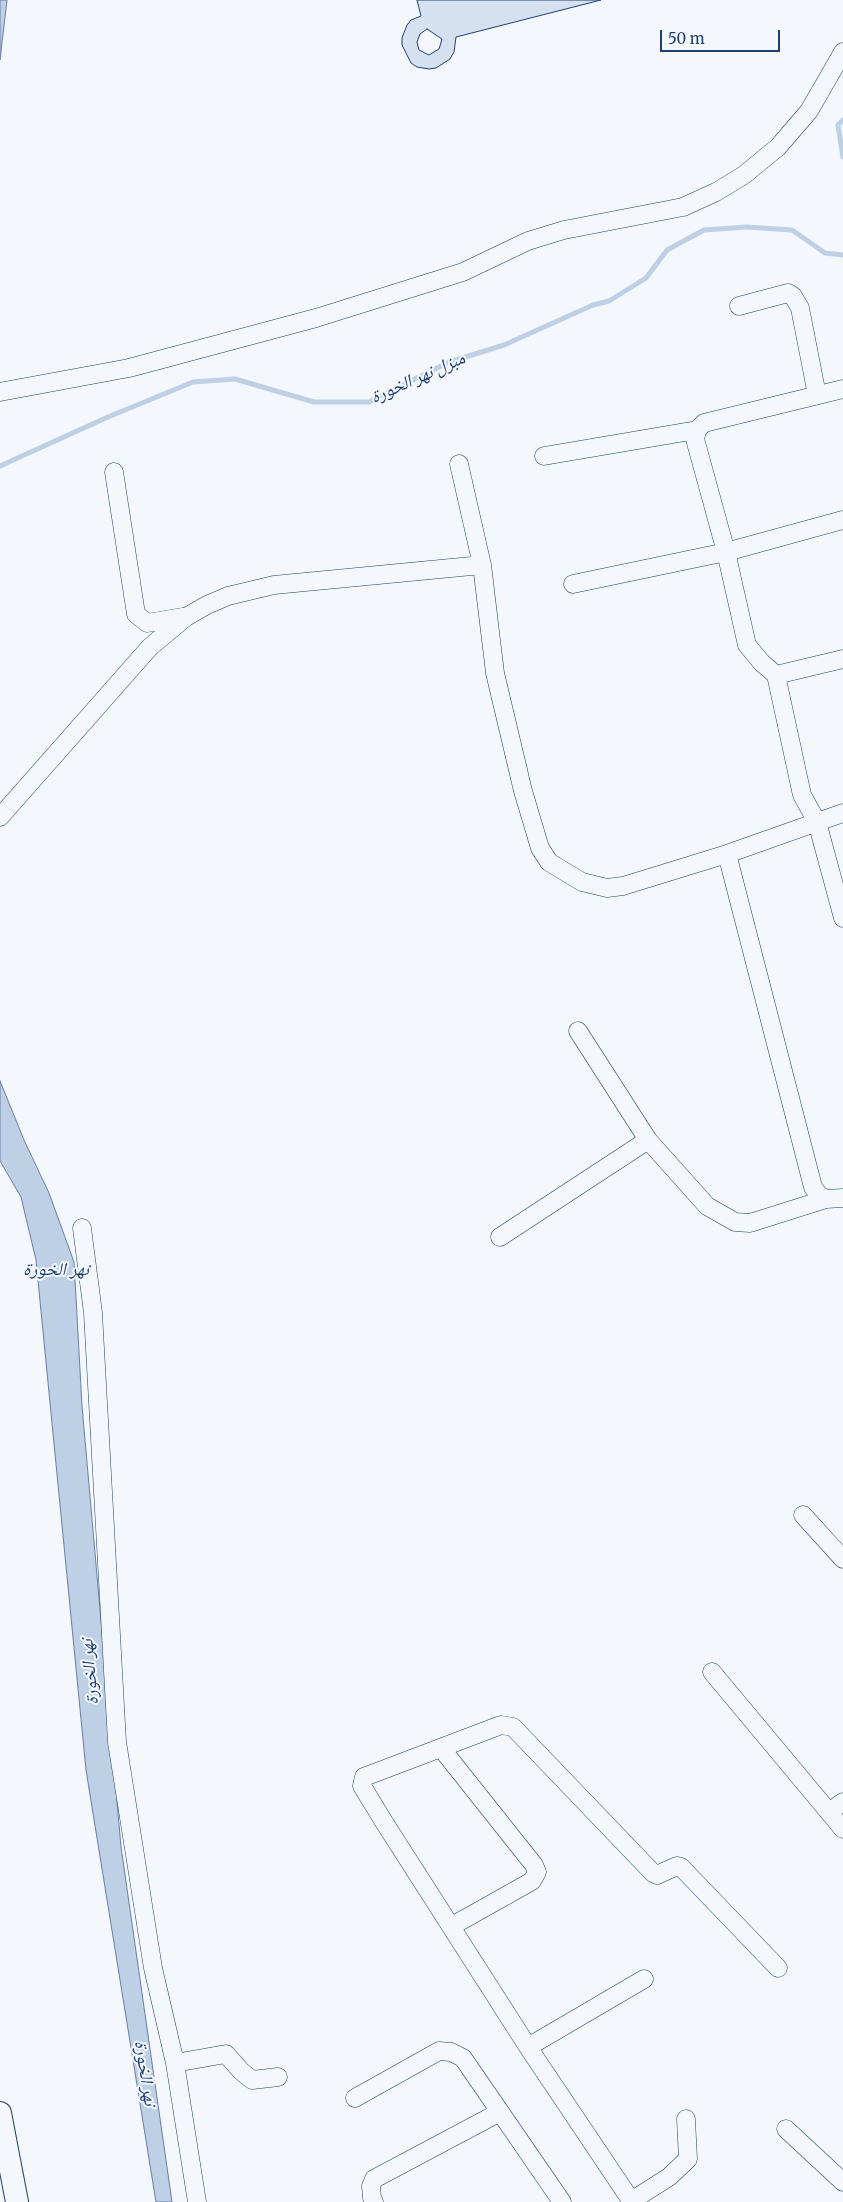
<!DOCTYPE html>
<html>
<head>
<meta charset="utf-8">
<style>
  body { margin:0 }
  #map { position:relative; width:843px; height:2202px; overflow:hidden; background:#f4f7fb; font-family:Merriweather,serif }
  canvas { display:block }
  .scale { position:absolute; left:660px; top:30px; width:120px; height:22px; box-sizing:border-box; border:2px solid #1d3f73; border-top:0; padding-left:6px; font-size:15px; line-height:18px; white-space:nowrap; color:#1d3f73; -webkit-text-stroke:4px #f4f7fb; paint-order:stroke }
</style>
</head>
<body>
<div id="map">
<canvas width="843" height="2202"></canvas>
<div class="scale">50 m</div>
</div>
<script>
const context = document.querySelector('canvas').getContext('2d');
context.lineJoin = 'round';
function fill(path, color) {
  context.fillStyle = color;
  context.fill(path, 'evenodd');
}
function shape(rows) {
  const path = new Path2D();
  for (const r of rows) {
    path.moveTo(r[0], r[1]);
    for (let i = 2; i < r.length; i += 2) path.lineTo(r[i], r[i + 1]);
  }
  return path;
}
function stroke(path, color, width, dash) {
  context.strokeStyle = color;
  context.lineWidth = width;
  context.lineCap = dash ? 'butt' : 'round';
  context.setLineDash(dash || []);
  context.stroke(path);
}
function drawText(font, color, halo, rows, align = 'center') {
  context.font = font + ' Merriweather,"Noto Naskh Arabic",serif';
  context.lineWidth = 4;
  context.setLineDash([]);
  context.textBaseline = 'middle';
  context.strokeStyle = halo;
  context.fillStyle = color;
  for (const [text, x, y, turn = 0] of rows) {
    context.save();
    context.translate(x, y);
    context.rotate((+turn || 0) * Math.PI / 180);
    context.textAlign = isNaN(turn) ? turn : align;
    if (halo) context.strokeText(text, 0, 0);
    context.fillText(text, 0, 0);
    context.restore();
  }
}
const water = shape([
  [0,0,7,0,0,60,0,0],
  [0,1081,24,1140,49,1193,74,1262,82,1406,121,1847,172,2202,156,2202,86,1770,36,1260,21,1197,0,1161,0,1081]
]);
const stream = shape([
  [843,120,838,125,843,157],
  [0,466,108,417,193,382,235,379,314,402,369,402,449,362,504,345,593,305,609,301,646,278,667,250,704,230,747,227,792,230,825,253,843,255]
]);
const building = shape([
  [417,0,601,0,456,37,454,52,450,59,436,68,429,69,417,67,411,63,402,45,402,38,407,25,411,20,421,16,417,0],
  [427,29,442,39,439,49,429,55,419,50,417,42,420,34,427,29]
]);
const minor = shape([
  [739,306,788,293,793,296,800,308,817,395],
  [843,389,704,423,697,430,695,439,726,552,747,645,762,663,776,675,802,795,817,822,843,918],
  [0,392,129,368,316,318,463,272,528,241,564,230,683,207,716,192,744,175,778,147,809,111,843,52],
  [544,456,697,430],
  [459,464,482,565,495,673,523,791,540,848,549,862,582,882,607,888,623,886,727,854,843,813],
  [114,472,136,614,147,623,183,617],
  [573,584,726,552,843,520],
  [776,675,843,659],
  [0,817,150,647,186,617,207,605,228,596,274,585,482,565],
  [727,854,813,1187,819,1195,826,1199,843,1198],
  [578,1031,648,1140,707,1206,735,1222,750,1223,826,1199],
  [82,1228,93,1313,117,1742,153,1968,175,2063,197,2202],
  [500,1237,648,1140],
  [803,1515,843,1559],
  [712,1672,843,1829],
  [441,1748,534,1865,537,1872,532,1881,452,1926],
  [829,1812,843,1802],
  [528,2047,644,1979],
  [175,2063,226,2054,241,2071,252,2080,278,2077],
  [355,2098,439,2051,451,2052,463,2058,562,2202],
  [786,2129,843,2182],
  [631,2201,669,2177,688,2159,686,2119],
  [374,2202,372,2198,371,2186,374,2179,500,2112],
  [632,2202,528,2047,384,1822,362,1786,364,1777,501,1725,513,1727,653,1873,657,1875,677,1866,681,1867,778,1968]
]);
const major = shape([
  [0,2113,17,2202]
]);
const waterNames = [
  ["مبزل نهر الخورة",418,378,-24],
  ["نهر الخورة",56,1270],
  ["نهر الخورة",90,1672,-95],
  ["نهر الخورة",145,2073,81]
];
fill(water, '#bed0e5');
stroke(water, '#687fa3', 1);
stroke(stream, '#bed0e5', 5);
fill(building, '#d5e0f0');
stroke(building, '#1d3f73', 1);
stroke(minor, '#1d3f73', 19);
stroke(major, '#1d3f73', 24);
stroke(minor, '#f4f7fb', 18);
stroke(major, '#f4f7fb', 22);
drawText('italic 18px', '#1d3f73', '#f4f7fb', waterNames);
</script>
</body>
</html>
